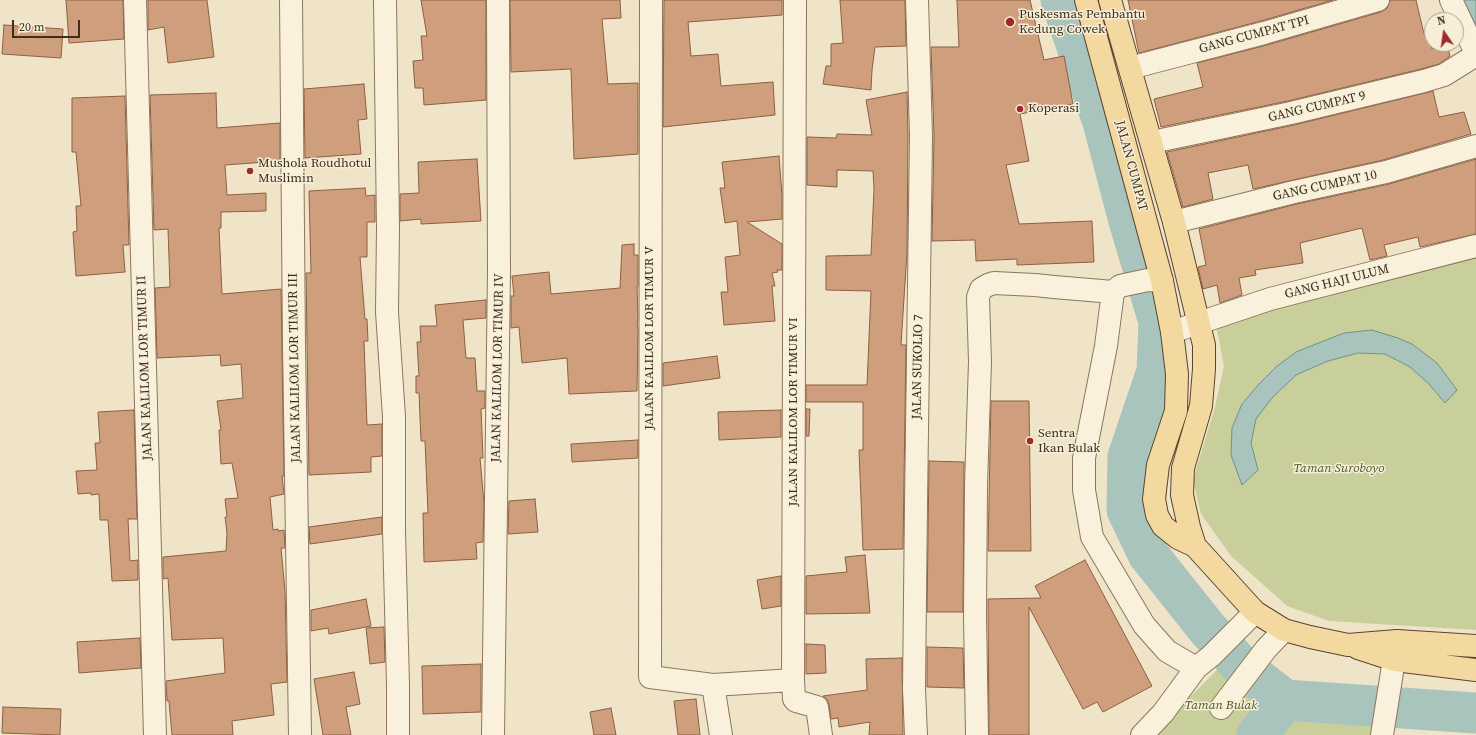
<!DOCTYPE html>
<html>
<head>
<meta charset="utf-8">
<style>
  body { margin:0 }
  #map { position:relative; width:1476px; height:735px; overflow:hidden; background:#f0e4c8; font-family:"Source Serif 4",serif }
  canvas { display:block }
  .north { position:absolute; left:1424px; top:12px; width:40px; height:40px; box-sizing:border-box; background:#f7eed8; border:1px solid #ada18e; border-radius:50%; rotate:347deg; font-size:11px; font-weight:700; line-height:16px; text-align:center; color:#3d2e20 }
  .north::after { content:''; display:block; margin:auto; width:14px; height:18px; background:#9e2a2b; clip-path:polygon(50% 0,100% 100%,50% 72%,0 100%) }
  .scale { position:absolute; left:12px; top:20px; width:68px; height:18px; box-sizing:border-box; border:2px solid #3d2e20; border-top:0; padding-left:5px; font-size:12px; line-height:14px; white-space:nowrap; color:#3d2e20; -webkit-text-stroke:3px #f7eed8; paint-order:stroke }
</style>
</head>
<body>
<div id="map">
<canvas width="1476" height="735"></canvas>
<div class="north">N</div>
<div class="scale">20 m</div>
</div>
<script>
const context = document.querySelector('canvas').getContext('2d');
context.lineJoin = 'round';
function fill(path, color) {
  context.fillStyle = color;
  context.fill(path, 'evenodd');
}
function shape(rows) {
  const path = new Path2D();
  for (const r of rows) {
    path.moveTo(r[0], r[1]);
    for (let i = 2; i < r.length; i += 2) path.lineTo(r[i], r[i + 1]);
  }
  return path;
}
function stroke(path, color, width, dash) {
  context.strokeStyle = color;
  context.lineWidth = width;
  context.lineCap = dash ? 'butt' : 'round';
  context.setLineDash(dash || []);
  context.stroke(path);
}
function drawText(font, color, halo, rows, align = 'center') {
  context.font = font + ' "Source Serif 4",serif';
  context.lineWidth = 3;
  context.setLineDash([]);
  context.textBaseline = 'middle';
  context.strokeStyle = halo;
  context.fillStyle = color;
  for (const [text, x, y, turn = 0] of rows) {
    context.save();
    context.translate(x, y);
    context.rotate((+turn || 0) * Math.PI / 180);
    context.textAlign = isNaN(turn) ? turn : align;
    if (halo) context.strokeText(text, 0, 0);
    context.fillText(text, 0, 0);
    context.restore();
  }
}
const green = shape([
  [1476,255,1476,630,1329,621,1287,606,1231,556,1201,514,1193,480,1215,407,1224,366,1216,325],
  [1219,668,1282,716,1373,719,1370,735,1152,735]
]);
const water = shape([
  [1458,0,1476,0,1476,37,1458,0],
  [1372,330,1398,338,1412,344,1437,363,1457,390,1445,403,1429,384,1410,367,1385,354,1358,353,1328,361,1296,375,1272,398,1256,419,1251,443,1258,470,1242,485,1231,455,1232,428,1242,404,1259,384,1276,367,1296,352,1344,333,1372,330]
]);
const river = shape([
  [1061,0,1103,122,1129,221,1159,322,1157,371,1128,457,1127,510,1148,554,1206,627,1241,666,1285,700,1476,713],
  [1257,735,1285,700]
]);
const building = shape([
  [66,0,123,0,124,39,69,43,66,0],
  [148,0,207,0,214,57,168,63,164,27,148,30,148,0],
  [421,0,486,0,486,100,424,105,423,88,415,88,413,61,423,60,421,36,427,36,421,0],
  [510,0,620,0,621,18,602,19,608,84,638,83,638,154,574,159,571,69,511,72,510,0],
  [664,0,782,0,782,15,688,22,691,56,718,54,721,86,773,82,775,115,663,127,664,0],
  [840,0,905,0,906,46,875,47,872,70,871,90,823,84,826,66,831,66,831,44,843,43,840,0],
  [957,0,1030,0,1044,60,1064,56,1073,104,1020,114,1029,161,1006,165,1019,224,1092,221,1094,262,1017,265,1017,259,976,261,975,240,932,241,934,135,931,47,959,47,957,0],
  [1128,0,1333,0,1261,21,1139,53,1128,0],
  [1390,0,1416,0,1424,34,1428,33,1432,49,1447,45,1450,56,1439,64,1421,69,1288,101,1161,127,1154,99,1203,87,1197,63,1267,45,1381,12,1387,8,1390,0],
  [4,25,63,29,61,58,2,54,4,25],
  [364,84,367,119,358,120,361,154,305,158,304,89,364,84],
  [1433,91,1439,117,1464,112,1471,134,1383,160,1253,189,1248,165,1208,173,1213,199,1183,207,1167,152,1294,125,1433,91],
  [907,92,908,135,907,252,901,345,906,345,903,549,863,550,859,450,863,450,863,402,806,402,806,385,867,385,871,291,826,290,826,256,871,255,874,189,873,171,837,170,837,187,807,185,807,137,836,138,837,134,872,135,866,100,907,92],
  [216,93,217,128,280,123,280,161,225,165,227,195,266,193,266,211,221,212,221,228,219,228,222,294,281,289,284,476,282,476,284,494,270,497,273,530,278,529,278,531,284,530,285,548,281,548,285,591,287,682,271,684,274,715,232,721,233,735,172,735,169,701,167,701,166,681,225,673,223,638,172,640,168,578,163,579,163,557,226,551,227,533,225,517,227,517,225,499,238,498,232,463,221,464,219,430,221,430,217,401,243,398,241,364,221,366,220,355,157,358,155,288,170,287,168,229,154,230,150,95,216,93],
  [125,96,129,245,123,245,125,272,76,276,73,232,77,231,76,206,81,206,76,152,72,152,72,98,125,96],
  [779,156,782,196,782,219,747,222,782,244,782,270,777,270,778,272,772,273,775,286,772,286,775,321,724,325,721,292,728,292,725,257,740,255,737,221,725,223,720,188,725,188,722,162,779,156],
  [477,159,481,221,421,224,421,219,400,221,400,194,419,193,418,162,477,159],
  [1476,159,1476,234,1420,247,1418,237,1384,245,1387,256,1370,260,1362,228,1300,243,1303,263,1255,270,1256,275,1239,278,1242,295,1220,303,1217,285,1203,289,1198,267,1206,265,1199,229,1297,204,1389,184,1476,159],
  [365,188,366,196,375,195,375,222,367,222,367,257,360,257,365,319,367,319,368,341,364,341,367,425,382,424,382,456,371,457,371,472,309,475,306,273,311,273,309,191,365,188],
  [634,244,634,255,638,255,638,286,637,286,638,321,637,321,638,330,637,391,569,394,567,358,522,363,519,327,511,328,511,296,514,296,512,276,549,272,551,294,620,288,622,245,634,244],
  [486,300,486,318,463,320,466,358,475,358,477,391,485,391,485,408,481,409,483,458,480,458,484,503,483,542,476,543,477,559,424,562,423,513,428,513,425,441,421,441,419,393,416,393,416,376,419,376,417,342,421,342,420,326,437,326,435,305,486,300],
  [717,356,720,378,663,386,663,363,717,356],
  [991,401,1029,401,1031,551,988,551,991,401],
  [806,409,810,409,809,436,806,436,806,409],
  [134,410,137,519,128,519,130,561,138,560,138,580,112,581,108,520,100,520,99,494,91,495,91,493,78,494,76,471,97,470,95,443,100,443,98,412,134,410],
  [781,410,781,437,719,440,718,412,781,410],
  [638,440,638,458,572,462,571,444,638,440],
  [929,461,964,462,963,612,927,612,929,461],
  [535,499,538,532,508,534,509,501,535,499],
  [382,517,382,534,310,544,309,527,382,517],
  [865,555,870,613,806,614,806,576,847,572,845,557,865,555],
  [1085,560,1152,686,1103,712,1097,702,1083,709,1029,607,1029,735,989,735,988,599,1041,598,1035,586,1085,560],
  [781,576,781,606,762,609,757,580,781,576],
  [366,599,371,626,329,634,328,628,311,631,311,610,366,599],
  [384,627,385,662,370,664,366,628,384,627],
  [140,638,141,668,79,673,77,642,140,638],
  [806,644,825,645,826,673,806,674,806,644],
  [927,647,963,648,964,688,927,687,927,647],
  [902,658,903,735,869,735,870,722,839,727,838,718,831,719,829,705,827,699,823,696,867,690,866,659,902,658],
  [481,664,481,712,423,714,422,666,481,664],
  [354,672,360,704,346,707,351,735,323,735,314,679,354,672],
  [696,699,700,735,678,735,674,701,696,699],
  [3,707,61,709,60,735,2,733,3,707],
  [611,708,616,735,594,735,590,712,611,708]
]);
const minor = shape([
  [135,0,155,735],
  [291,0,294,344,300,735],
  [385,0,388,228,387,312,394,417,394,531,398,685,398,735],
  [651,0,650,677,713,685,793,680,795,0],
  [1451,0,1476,53],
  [1130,68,1264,33,1378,0],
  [1152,142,1291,113,1424,81,1444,75,1476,55],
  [1174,222,1294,192,1386,172,1476,146],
  [1113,292,1106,346,1084,458,1084,490,1092,537,1144,625,1167,651,1196,668],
  [1172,332,1270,299,1476,246],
  [793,680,794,699,796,701,817,707,821,735],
  [713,685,721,735],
  [1221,708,1266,649,1284,630],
  [493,735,499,271,498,0],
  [916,735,914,689,916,504,921,135,917,0],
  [977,735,975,616,976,485,980,362,978,297,981,289,988,285,994,283,1035,285,1054,287,1113,292,1120,286,1129,284,1148,280,1162,281],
  [1142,735,1163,713,1196,668,1211,656,1255,612],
  [1382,735,1397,641]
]);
const major = shape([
  [1086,0,1162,281,1172,332,1177,374,1176,411,1158,465,1154,499,1157,515,1163,526,1178,538,1195,546],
  [1110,0,1174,222,1204,345,1204,369,1201,406,1183,468,1182,495,1189,527,1195,546,1255,612,1284,630,1310,637,1348,645,1397,641,1476,646],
  [1358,648,1395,660,1476,670]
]);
const markers = [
  [1010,22,5,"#9e2a2b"],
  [1020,109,4,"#9e2a2b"],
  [250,171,4,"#9e2a2b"],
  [1030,441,4,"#9e2a2b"]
];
const poiNames = [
  ["Puskesmas Pembantu",1019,15],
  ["Kedung Cowek",1019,30],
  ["Koperasi",1028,109],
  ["Mushola Roudhotul",258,164],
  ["Muslimin",258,179],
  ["Sentra",1038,434],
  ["Ikan Bulak",1038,449]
];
const streetNames = [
  ["GANG CUMPAT TPI",1254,35,-15],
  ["GANG CUMPAT 9",1317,107,-13],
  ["JALAN CUMPAT",1131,166,75],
  ["GANG CUMPAT 10",1325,186,-12],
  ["GANG HAJI ULUM",1337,282,-14],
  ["JALAN KALILOM LOR TIMUR V",650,338,-90],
  ["JALAN SUKOLIO 7",918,367,-89],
  ["JALAN KALILOM LOR TIMUR II",145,368,-92],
  ["JALAN KALILOM LOR TIMUR III",295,368,-91],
  ["JALAN KALILOM LOR TIMUR IV",498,368,-89],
  ["JALAN KALILOM LOR TIMUR VI",794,412,-90]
];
const parkNames = [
  ["Taman Suroboyo",1339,469],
  ["Taman Bulak",1221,706]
];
fill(green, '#c9cf9b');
fill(water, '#a9c4bc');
stroke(water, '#6f938a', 1);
stroke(river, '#a9c4bc', 41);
fill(building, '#cf9f7d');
stroke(building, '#8d5f41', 1);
stroke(minor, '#8d765c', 24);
stroke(major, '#5b4430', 24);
stroke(minor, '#faf1dc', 22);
stroke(major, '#f3d9a0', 22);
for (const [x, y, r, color] of markers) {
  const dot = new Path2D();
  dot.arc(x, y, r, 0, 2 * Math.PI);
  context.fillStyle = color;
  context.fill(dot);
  stroke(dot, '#f7eed8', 1.5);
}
drawText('13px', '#3d2e20', '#f7eed8', poiNames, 'left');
drawText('13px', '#3d2e20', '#f7eed8', streetNames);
drawText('italic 13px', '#4d5a26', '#f7eed8', parkNames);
</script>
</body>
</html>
